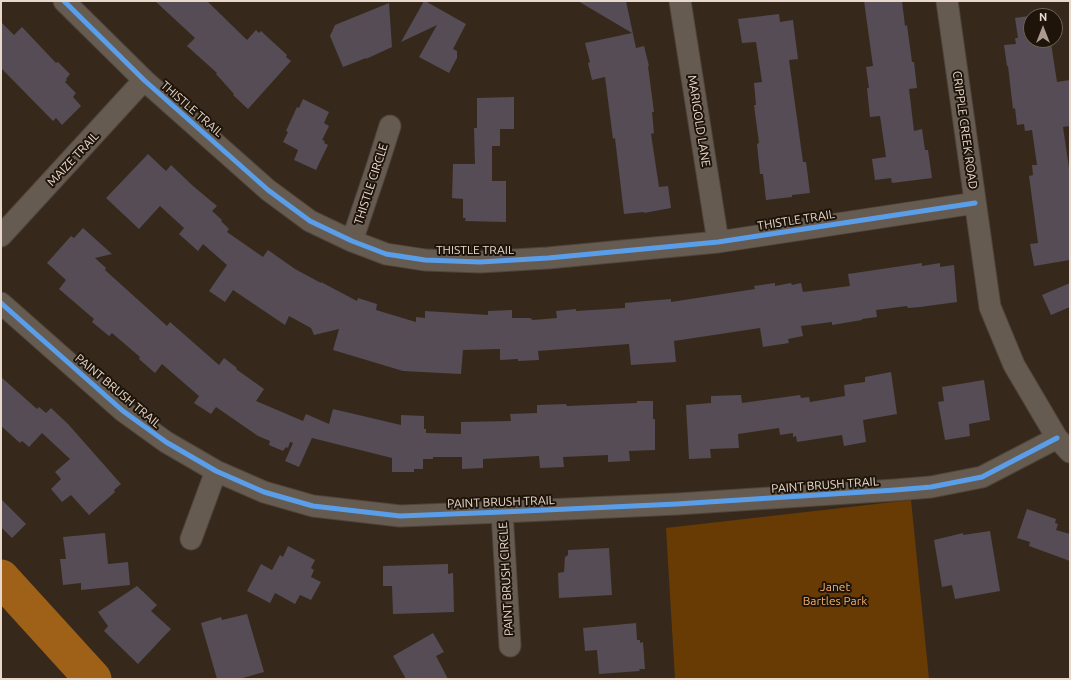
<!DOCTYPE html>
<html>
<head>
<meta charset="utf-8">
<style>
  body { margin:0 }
  #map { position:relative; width:1071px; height:680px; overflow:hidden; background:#36291c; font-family:Ubuntu,sans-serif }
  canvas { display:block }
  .frame { position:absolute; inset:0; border:2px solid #e8d9cc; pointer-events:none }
  .north { position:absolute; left:1023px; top:8px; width:40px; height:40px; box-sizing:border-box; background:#1e140a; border:1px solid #6f6358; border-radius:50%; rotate:0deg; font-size:11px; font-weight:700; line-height:16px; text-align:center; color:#e8d9cc }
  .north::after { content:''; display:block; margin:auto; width:14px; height:18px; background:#aa9b8e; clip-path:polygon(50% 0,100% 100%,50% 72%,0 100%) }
</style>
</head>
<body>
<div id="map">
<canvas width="1071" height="680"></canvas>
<div class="frame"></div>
<div class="north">N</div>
</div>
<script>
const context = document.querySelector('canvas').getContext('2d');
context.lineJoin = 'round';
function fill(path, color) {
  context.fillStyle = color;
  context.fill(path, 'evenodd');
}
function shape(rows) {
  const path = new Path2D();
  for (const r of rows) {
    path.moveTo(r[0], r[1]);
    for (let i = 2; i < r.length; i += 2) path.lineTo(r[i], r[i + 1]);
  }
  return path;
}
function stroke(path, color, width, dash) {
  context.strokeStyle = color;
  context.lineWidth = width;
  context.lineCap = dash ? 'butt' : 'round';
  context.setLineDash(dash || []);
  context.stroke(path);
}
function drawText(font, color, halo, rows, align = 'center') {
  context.font = font + ' Ubuntu,sans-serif';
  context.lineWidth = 4;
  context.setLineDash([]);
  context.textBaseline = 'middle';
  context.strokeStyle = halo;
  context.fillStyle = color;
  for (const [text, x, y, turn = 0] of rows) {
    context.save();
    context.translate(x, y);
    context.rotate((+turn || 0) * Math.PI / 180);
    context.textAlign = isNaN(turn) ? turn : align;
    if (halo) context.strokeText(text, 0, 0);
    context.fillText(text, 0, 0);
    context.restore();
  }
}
const green = shape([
  [911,500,929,679,675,679,666,528]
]);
const river = shape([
  [1,578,93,679]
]);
const building = shape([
  [155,1,207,1,247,40,256,30,259,33,261,31,287,55,286,57,291,61,248,109,233,95,234,94,216,74,217,73,187,46,195,38],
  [424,1,425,1,466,24,453,49,457,51,457,58,449,73,419,57,437,25,401,42],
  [578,1,626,1,636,48,644,46,649,66,648,66,654,112,652,112,654,133,651,134,659,187,668,186,671,208,644,213,644,212,624,214,615,138,613,139,605,77,592,80,588,63,590,62,585,43,632,33],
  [864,1,902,1,905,26,907,25,912,62,914,62,917,88,909,89,914,131,922,129,925,150,928,150,932,178,892,183,891,178,875,180,872,159,886,157,880,116,870,117,867,88,869,88,866,67,873,66],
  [389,3,392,47,366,59,366,58,343,67,330,36,335,25],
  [1050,13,1051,16,1031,16,1031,40,1054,40,1055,42,1051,43,1057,82,1070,80,1070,126,1063,127,1070,175,1070,260,1034,266,1030,244,1038,243,1029,176,1033,175,1032,165,1037,165,1032,130,1025,131,1024,124,1017,125,1015,108,1013,109,1008,66,1007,66,1004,45,1016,44,1015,38,1018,38,1015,18],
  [779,14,780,22,793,20,798,59,789,60,803,162,806,162,810,193,792,195,792,197,766,200,763,174,760,174,757,144,759,143,754,105,756,105,754,83,762,82,756,42,742,43,738,19],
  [1,22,14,35,22,27,56,63,58,62,70,74,66,79,67,80,65,82,76,93,73,97,81,106,62,125,56,118,53,121,1,68],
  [514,97,514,129,500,129,500,146,492,146,492,181,506,181,506,222,465,221,466,218,463,218,463,199,452,198,453,164,475,164,474,128,477,128,477,98],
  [303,99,329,112,324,123,329,126,322,140,325,141,324,143,328,145,316,170,294,160,298,150,283,142,288,132,286,131,297,107,299,108],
  [148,154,166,171,171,165,193,186,217,206,212,211,222,220,221,221,229,229,227,232,263,257,268,250,295,269,321,283,321,282,357,301,358,298,377,304,376,310,416,322,416,317,425,318,425,311,488,315,488,311,512,310,512,318,530,318,533,320,557,318,556,311,576,309,576,311,625,308,625,303,646,301,671,299,671,302,755,289,754,286,775,283,775,286,791,283,792,285,801,283,803,292,850,286,848,274,922,263,922,266,940,263,940,267,954,265,957,302,920,307,908,308,907,306,876,310,877,317,862,319,862,320,832,325,832,322,801,326,803,336,788,339,789,343,763,347,760,328,674,341,676,362,631,365,629,344,538,351,539,360,518,361,518,359,500,360,500,349,463,350,461,374,403,371,333,350,339,329,314,335,311,328,289,316,285,325,233,290,225,302,209,291,227,265,203,244,198,251,179,234,184,228,160,206,139,229,106,198],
  [83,228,112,254,95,258,106,268,105,270,167,326,170,322,219,365,224,358,237,368,236,369,264,389,256,401,303,421,306,414,329,424,333,409,401,425,401,415,424,416,424,429,426,429,426,433,461,434,461,422,511,421,510,414,537,413,537,405,566,404,567,406,637,403,637,401,653,401,653,419,655,419,655,450,629,451,630,461,608,462,608,455,563,457,564,467,540,468,539,456,483,459,483,468,462,469,462,457,433,457,433,459,423,459,423,469,414,469,414,472,392,472,392,458,312,438,299,467,285,461,293,443,290,442,288,448,286,447,283,451,269,445,270,441,258,436,216,407,211,414,194,403,199,396,162,364,155,373,139,359,140,357,112,333,109,336,92,322,94,319,59,289,66,280,47,263,71,236,74,238],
  [1070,283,1070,307,1051,315,1042,295],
  [891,372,897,414,863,420,866,442,844,446,842,435,797,442,796,436,793,437,793,433,780,435,779,428,738,434,739,448,710,449,711,458,689,459,686,405,711,403,711,396,741,395,742,403,800,395,801,398,809,397,810,402,845,396,844,385,865,382,865,377],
  [1,377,37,409,39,407,46,413,51,408,68,424,121,484,114,490,115,492,89,515,71,495,62,502,51,489,61,479,55,472,70,459,42,433,29,447,22,441,20,443,1,426],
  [984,380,990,420,969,424,970,436,945,440,938,402,944,401,942,387],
  [1,499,26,524,12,538,1,527],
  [1027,509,1056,519,1055,523,1058,524,1056,530,1070,534,1070,561,1029,546,1030,542,1017,538],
  [990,531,1000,591,955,599,952,585,942,587,934,540,963,533,963,535],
  [105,533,108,564,128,562,130,585,81,590,81,583,63,585,60,559,66,559,63,537],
  [288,546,315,560,311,568,314,570,311,577,321,582,311,600,300,595,295,604,275,593,270,603,247,591,261,564,272,570,280,555,283,557],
  [609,548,612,595,559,598,558,573,564,572,565,557,568,555,568,550],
  [448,564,448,574,453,573,454,612,393,614,392,586,383,586,383,566],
  [137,586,157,605,151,611,171,629,138,664,104,631,108,626,98,612],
  [247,614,264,672,239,679,217,679,201,623,221,617,222,620],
  [636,623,637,640,640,640,640,643,643,642,645,669,639,669,640,671,599,674,597,650,585,651,583,628],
  [433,633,444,652,436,656,448,679,406,679,393,656]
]);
const minor = shape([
  [64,1,144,80,268,190,310,221,352,241,386,254,425,260,480,262,548,258,718,242,975,203],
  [680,1,718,242],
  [947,1,990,307,1014,365,1057,438,1070,452],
  [1,236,144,80],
  [352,241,376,170,390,126],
  [1,303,123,411,166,442,216,471,264,492,313,506,400,516,502,512,677,504,895,490,931,487,982,477,1057,438],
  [502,512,510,646],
  [191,539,216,471]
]);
const cycleway = shape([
  [64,1,144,80,268,190,310,221,352,241,386,254,425,260,480,262,548,258,718,242,975,203],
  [1,303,123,411,166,442,216,471,264,492,313,506,400,516,502,512,677,504,895,490,931,487,982,477,1057,438]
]);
const streetNames = [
  ["THISTLE TRAIL",192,109,41],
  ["MARIGOLD LANE",699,121,81],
  ["CRIPPLE CREEK ROAD",965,130,82],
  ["MAIZE TRAIL",73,159,-47],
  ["THISTLE CIRCLE",371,184,-72],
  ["THISTLE TRAIL",796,220,-9],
  ["THISTLE TRAIL",475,250],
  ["PAINT BRUSH TRAIL",118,391,40],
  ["PAINT BRUSH TRAIL",825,485,-4],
  ["PAINT BRUSH TRAIL",501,502,-2],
  ["PAINT BRUSH CIRCLE",506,579,-93]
];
const parkNames = [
  ["Janet",835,587],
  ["Bartles Park",835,601]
];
fill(green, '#683b04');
stroke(river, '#9f6018', 37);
fill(building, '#554c55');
stroke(minor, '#50453b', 23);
stroke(minor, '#665b50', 21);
stroke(cycleway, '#5a9eea', 5);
drawText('12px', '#e8d9cc', '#1e140a', streetNames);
drawText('12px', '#f7ae69', '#1e140a', parkNames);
</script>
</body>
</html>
